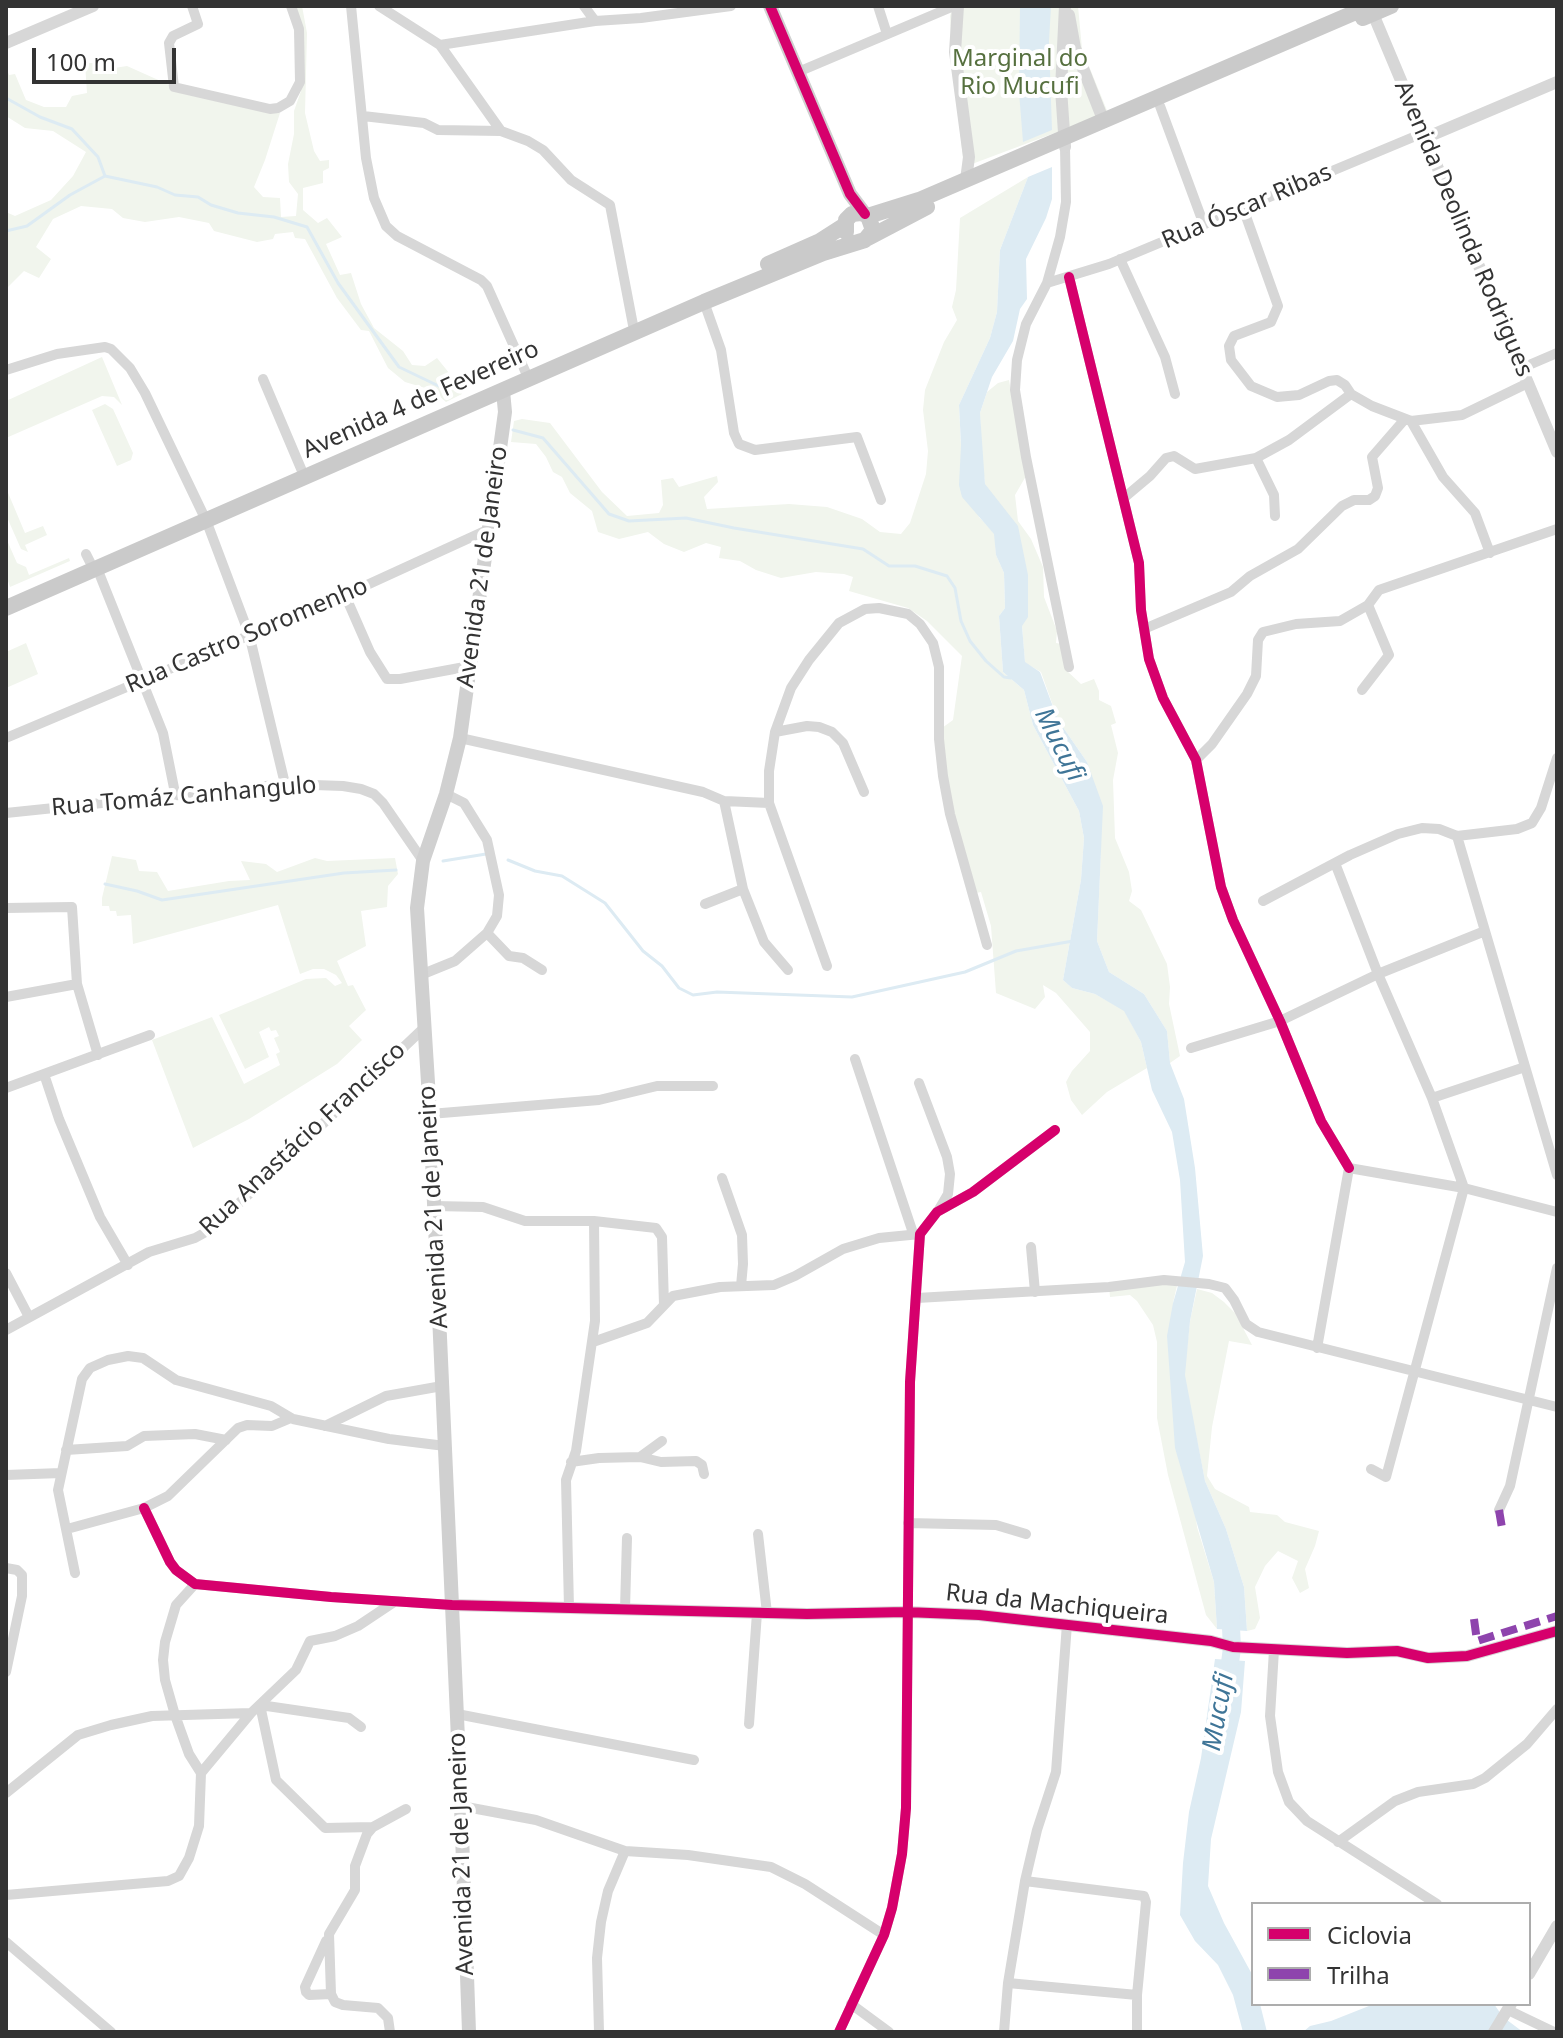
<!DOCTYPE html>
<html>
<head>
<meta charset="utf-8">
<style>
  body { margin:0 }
  #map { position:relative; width:1563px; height:2038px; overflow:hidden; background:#fff; font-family:"Noto Sans",sans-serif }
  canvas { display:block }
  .frame { position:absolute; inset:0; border:8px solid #333; pointer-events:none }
  .legend { position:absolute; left:1251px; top:1902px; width:280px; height:104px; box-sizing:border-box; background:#fff; border:2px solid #adadad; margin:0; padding:10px 14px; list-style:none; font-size:24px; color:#333 }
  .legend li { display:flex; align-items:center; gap:16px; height:40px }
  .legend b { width:40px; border:2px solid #adadad }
  .scale { position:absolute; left:32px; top:48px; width:144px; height:36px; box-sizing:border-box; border:4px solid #333; border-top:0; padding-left:10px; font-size:24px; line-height:28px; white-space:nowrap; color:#333; -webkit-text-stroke:6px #fff; paint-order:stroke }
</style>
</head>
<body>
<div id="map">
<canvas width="1563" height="2038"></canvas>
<div class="frame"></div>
<ul class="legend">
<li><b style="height:10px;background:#d6006c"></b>Ciclovia</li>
<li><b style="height:10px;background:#8e44ad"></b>Trilha</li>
</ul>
<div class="scale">100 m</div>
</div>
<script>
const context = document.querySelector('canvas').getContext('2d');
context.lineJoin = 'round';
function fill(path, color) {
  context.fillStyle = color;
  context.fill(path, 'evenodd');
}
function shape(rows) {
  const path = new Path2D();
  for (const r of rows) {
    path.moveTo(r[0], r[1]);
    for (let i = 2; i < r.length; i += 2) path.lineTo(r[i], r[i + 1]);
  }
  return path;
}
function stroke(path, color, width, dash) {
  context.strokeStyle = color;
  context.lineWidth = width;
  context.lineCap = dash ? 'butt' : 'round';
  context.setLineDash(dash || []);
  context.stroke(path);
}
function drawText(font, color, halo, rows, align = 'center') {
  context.font = font + ' "Noto Sans",sans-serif';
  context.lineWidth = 8;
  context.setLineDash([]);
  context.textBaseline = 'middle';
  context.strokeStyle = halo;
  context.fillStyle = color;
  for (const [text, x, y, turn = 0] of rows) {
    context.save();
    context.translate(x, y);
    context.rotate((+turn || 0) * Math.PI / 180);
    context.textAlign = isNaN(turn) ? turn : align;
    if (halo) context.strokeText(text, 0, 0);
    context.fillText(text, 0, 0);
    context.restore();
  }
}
const green = shape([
  [291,6,302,6,307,33,305,113,314,151,320,161,329,160,329,168,323,171,323,183,303,188,303,210,318,223,327,218,342,237,326,244,340,275,351,273,361,304,374,328,403,351,412,365,425,366,437,358,454,379,462,394,446,402,432,390,405,382,388,368,369,331,361,330,337,298,305,239,295,238,293,232,275,234,273,239,257,242,214,231,209,223,179,217,145,222,123,218,112,209,81,206,53,219,36,247,51,259,39,278,24,271,6,289,6,212,15,216,51,200,73,176,86,152,53,131,25,128,6,116,6,67,9,75,15,74,26,100,44,107,66,107,72,96,87,93,85,63,99,63,102,70,127,66,174,87,280,113,265,160,254,187,263,197,280,198,281,217,296,216,298,194,289,182,288,164,294,134,294,111,301,91],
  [953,6,1078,6,1082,49,1108,113,964,167,952,60,950,16],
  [1028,177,1000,250,997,312,990,338,959,405,961,445,979,517,995,534,996,555,1004,573,1005,608,999,616,1003,672,1024,690,1033,725,1079,811,1084,838,1081,880,1063,980,1072,988,1095,994,1124,1010,1141,1042,1147,1068,1107,1092,1082,1115,1071,1100,1066,1082,1072,1071,1090,1051,1090,1032,1056,993,1043,985,1045,997,1035,1009,996,993,991,926,981,892,976,893,950,814,942,728,953,720,962,656,927,621,908,608,849,591,853,577,844,574,816,572,781,578,756,570,740,561,719,558,721,547,706,543,684,552,664,544,648,532,619,539,598,532,592,511,570,493,562,477,553,472,546,457,536,444,511,442,514,421,522,419,550,423,602,492,627,516,659,513,663,505,661,480,673,478,679,487,717,476,718,482,704,497,707,509,789,504,827,507,862,519,880,532,901,534,910,523,926,474,928,451,923,410,925,390,944,342,957,320,952,307,956,290,960,218],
  [102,357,122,405,114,397,102,396,6,438,6,401],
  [1009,380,1026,476,1015,495,1018,521,1031,539,1043,567,1044,597,1057,631,1056,643,1062,644,1066,670,1081,684,1094,679,1099,691,1099,700,1111,706,1116,723,1111,725,1118,753,1113,780,1115,838,1129,872,1132,891,1129,901,1141,910,1167,964,1170,987,1169,1004,1180,1056,1170,1063,1167,1031,1144,994,1109,972,1097,941,1101,848,1087,762,1058,720,1041,672,1025,663,1022,626,985,484,981,448,980,413,987,392,998,383],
  [105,404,113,409,133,453,131,460,117,466,92,410],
  [6,488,25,533,43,526,47,535,25,545,28,552,21,549,6,515],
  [6,538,17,563,26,567,29,575,69,558,70,561,10,587,6,575],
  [26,643,38,674,6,688,6,652],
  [112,856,136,860,139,871,157,872,168,891,229,881,250,880,241,861,266,864,277,872,315,858,327,861,395,858,398,874,388,886,387,907,361,911,366,946,337,961,348,986,353,985,366,1010,349,1026,362,1040,337,1064,249,1119,193,1148,152,1040,212,1017,244,1084,280,1065,276,1054,280,1052,274,1038,279,1036,276,1030,271,1031,269,1027,259,1032,269,1057,245,1069,219,1015,306,979,326,978,335,986,342,983,336,975,324,969,313,969,300,974,278,905,133,944,131,915,117,916,116,911,110,911,109,906,102,906,102,898],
  [1178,1281,1173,1303,1197,1527,1214,1582,1217,1629,1206,1615,1168,1475,1157,1418,1157,1342,1153,1325,1137,1301,1130,1295,1110,1297,1109,1287],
  [1197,1289,1212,1293,1224,1302,1235,1313,1252,1345,1229,1341,1212,1427,1207,1476,1215,1489,1249,1507,1250,1512,1277,1515,1285,1522,1319,1531,1315,1546,1305,1569,1309,1588,1300,1593,1292,1578,1298,1561,1278,1551,1265,1566,1255,1587,1260,1618,1255,1629,1247,1631,1244,1587,1226,1529,1205,1481,1184,1375,1190,1321]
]);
const water = shape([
  [1020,6,1051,6,1049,41,1052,130,1023,142,1019,92],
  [1052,167,1052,199,1046,218,1026,259,1027,299,1020,309,1013,341,992,377,980,413,985,484,1018,526,1028,575,1028,617,1022,626,1025,662,1040,672,1058,720,1087,762,1103,806,1097,941,1109,972,1144,994,1167,1031,1170,1063,1184,1099,1195,1168,1203,1256,1190,1321,1185,1375,1205,1481,1226,1529,1244,1587,1247,1631,1217,1629,1214,1582,1175,1448,1167,1336,1173,1303,1185,1262,1180,1180,1172,1132,1152,1090,1141,1042,1124,1011,1095,994,1072,988,1063,980,1081,880,1084,838,1079,811,1033,725,1024,690,1003,672,999,616,1005,608,1004,573,996,555,994,534,962,497,959,485,961,445,959,405,990,338,997,312,1000,250,1028,177],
  [1215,1659,1245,1661,1241,1712,1211,1839,1208,1886,1224,1923,1253,1976,1253,2004,1260,2004,1267,2032,1243,2032,1233,1995,1218,1965,1195,1941,1180,1915,1183,1863,1189,1812,1201,1758],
  [1374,2004,1494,2004,1503,2017,1523,2032,1303,2032,1310,2026,1331,2021]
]);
const stream = shape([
  [6,98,40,117,72,129,98,157,105,176],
  [6,231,27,226,70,195,105,176,157,187,175,195,198,197,211,205,238,213,274,217,307,227,338,283,399,367,445,389],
  [513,430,543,438,609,514,629,521,686,518,734,528,863,549,889,566,915,566,947,576,955,588,961,621,970,641,986,661,1004,677,1011,678],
  [508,860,535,871,562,876,605,903,643,951,662,966,679,988,693,995,717,992,852,997,965,972,1016,951,1073,941],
  [443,861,486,854],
  [105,884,137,891,162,900,344,873,396,870]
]);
const river = shape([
  [1227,1685,1232,1648,1230,1607]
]);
const minor = shape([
  [192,6,198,24,173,36,169,43,174,87,270,109,278,108,290,101,300,82,299,29,291,6],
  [351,6,366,158,374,198,386,226,397,236,481,280,487,286,526,373],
  [379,6,440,45,501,131,528,141,543,150,571,180,610,205,633,325],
  [584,6,595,21],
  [878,6,887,34],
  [440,45,595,21,641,18,731,6],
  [798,72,954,6],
  [1160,106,1204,225],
  [363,116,424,123,438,130,501,131],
  [1065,147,1066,202,1060,237,1047,283,1026,324,1017,360,1015,390,1026,457,1069,667],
  [1243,208,1278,306,1271,322,1234,336,1229,346,1231,360,1251,386,1277,397,1299,395,1329,381,1337,380,1345,385,1351,394,1372,406,1411,421,1462,415,1528,383],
  [1120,259,1165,357,1175,394],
  [1069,277,1139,563,1141,610,1149,659,1163,698,1196,760,1221,887,1233,920,1280,1021,1321,1121,1349,1168],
  [1047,283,1109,264,1423,133],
  [704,302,721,350,734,433,739,444,755,450,857,437,881,500],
  [1522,368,1557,353],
  [6,370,57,354,105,347,111,349,130,368,145,393,203,514],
  [263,379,302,471],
  [1411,421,1443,477,1475,513,1490,553],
  [1256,458,1274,495,1275,516],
  [1125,497,1150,476,1166,458,1174,456,1195,469,1256,458,1289,440,1351,394],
  [206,520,249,634,285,784],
  [86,554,90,562],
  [97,568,163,733,175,793],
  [345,595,370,652,387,679,400,679,470,666],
  [1144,629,1231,592,1250,576,1298,549,1342,506,1354,500,1369,500,1375,496,1378,488,1372,457,1405,419],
  [1362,690,1389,655,1368,605],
  [775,732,807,726,819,727,832,732,843,743,864,792],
  [6,738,345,595,487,530],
  [460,738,703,792,724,801,769,803],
  [1196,760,1212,744,1247,694,1256,676,1258,640,1263,632,1296,624,1340,621,1368,605,1379,590,1557,529],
  [724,801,743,889,764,942,788,970],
  [6,813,285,784,343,786,361,789,374,794,383,803,423,861],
  [1457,836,1557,1175],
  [1335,863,1378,974,1432,1098,1464,1188,1386,1477,1371,1469],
  [1263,901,1350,855,1398,834,1422,828,1439,829,1457,836,1517,829,1532,823,1541,808,1557,758],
  [705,904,743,889],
  [6,908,72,907,77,984,98,1055],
  [487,933,509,956,523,958,542,970],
  [827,966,769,803,769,771,775,732,791,688,809,660,839,623,865,609,879,608,908,614,920,624,933,643,939,667,939,739,943,776,950,814,987,945],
  [423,974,455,961,487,933,497,916,499,895,487,840,464,803,446,794],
  [6,997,77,984],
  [1191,1048,1280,1021,1378,974,1485,931],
  [855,1059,913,1233],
  [44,1074,59,1119,100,1217,128,1265],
  [919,1083,947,1157,950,1174,948,1194,938,1211],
  [6,1088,150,1035],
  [1432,1098,1525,1067],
  [430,1114,599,1100,657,1086,713,1086],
  [722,1178,742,1235,743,1264,741,1286],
  [434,1206,483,1207,525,1221,594,1221,656,1228,662,1237,664,1305],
  [1031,1247,1035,1292],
  [6,1273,29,1317],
  [917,1298,1109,1287,1164,1280,1209,1284,1225,1288,1234,1300,1246,1324,1258,1332,1557,1407],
  [6,1330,149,1252,195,1238,213,1228,426,1026],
  [593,1342,647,1323,673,1296,720,1287,774,1285,795,1276,843,1249,879,1238,920,1234],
  [1317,1348,1349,1168,1464,1188,1557,1212],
  [325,1426,386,1396,442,1386],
  [66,1450,127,1446,144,1436,195,1434,226,1440],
  [640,1457,661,1462,696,1461,702,1465,704,1474],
  [571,1462,599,1458,640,1457,662,1441],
  [6,1475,61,1473],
  [144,1508,170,1562,176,1570,195,1584,331,1597,452,1605],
  [1499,1510,1510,1486,1557,1268],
  [908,1523,996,1525,1026,1534],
  [67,1529,144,1508,168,1496,238,1428,247,1425,272,1426,291,1418],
  [758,1534,767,1613],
  [6,1568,17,1570,22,1575,22,1596,6,1672],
  [75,1573,58,1490,82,1379,90,1368,108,1360,128,1356,143,1358,176,1380,271,1406,293,1419,389,1439,445,1446],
  [195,1584,176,1605,165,1642,163,1660,165,1680,175,1715,189,1754,201,1773],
  [569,1608,566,1480,576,1451,595,1321,594,1221],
  [625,1609,627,1538],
  [1274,1650,1270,1716,1278,1772,1289,1802,1307,1821,1437,1904],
  [457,1714,694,1760],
  [749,1724,757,1613],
  [361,1727,349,1718,260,1705,276,1780,325,1828,373,1827],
  [6,1793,78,1735,111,1725,152,1716,251,1713,296,1670,310,1641,335,1636,358,1626,394,1602],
  [461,1806,536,1820,625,1851,688,1855,771,1867,805,1884,884,1935],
  [1338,1842,1395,1801,1418,1792,1473,1784,1485,1778,1527,1744,1557,1709],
  [1025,1881,1144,1896,1146,1902,1137,1995,1137,2032],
  [6,1895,168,1881,179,1876,189,1858,199,1826,201,1773,251,1713],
  [326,1941,305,1987,306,1992,309,1995,331,1994],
  [6,1942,111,2032],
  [1008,1983,1137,1995],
  [851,2004,889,2032],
  [1508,2010,1554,2032],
  [390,2032,388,2018,378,2008,343,2005,335,2002,331,1994,329,1934,355,1890,355,1866,367,1834,373,1827,406,1809],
  [599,2032,597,1958,601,1922,608,1891,625,1851],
  [839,2032,884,1935,892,1908,902,1854,906,1808,910,1382,920,1234,937,1212,973,1192,1055,1130],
  [1004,2032,1008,1983,1025,1881,1037,1830,1056,1772,1067,1624]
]);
const tertiary = shape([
  [958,6,955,52,969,157,966,180],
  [1371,9,1557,452],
  [1069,15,1075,48,1104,122],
  [6,43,93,6],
  [1425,138,1557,82],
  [1065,147,1061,89,1065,6],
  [452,1605,807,1614,906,1612,979,1615,1211,1641,1233,1647,1347,1653,1397,1651,1428,1658,1467,1656,1557,1631],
  [1529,1974,1557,1926],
  [1494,2032,1511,2004]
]);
const secondary = shape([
  [770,6,850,194,865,214],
  [469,2032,461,1806,430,1114,417,908,423,861,446,794,460,738,505,412,503,391]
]);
const primary = shape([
  [1363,18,1391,6],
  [846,232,846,220,852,214,861,213,868,216,919,200,1370,6],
  [868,238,927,207],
  [768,264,820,241,845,225],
  [6,608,704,302,823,253,865,240,873,230,868,216]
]);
const quiet = shape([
  [1499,1510,1502,1528],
  [1474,1619,1477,1641,1557,1616]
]);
const cycleway = shape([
  [770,6,850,194,865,214],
  [1069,277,1139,563,1141,610,1149,659,1163,698,1196,760,1221,887,1233,920,1280,1021,1321,1121,1349,1168],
  [144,1508,170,1562,176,1570,195,1584,331,1597,452,1605,807,1614,906,1612,979,1615,1211,1641,1233,1647,1347,1653,1397,1651,1428,1658,1467,1656,1557,1631],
  [839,2032,884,1935,892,1908,902,1854,906,1808,910,1382,920,1234,937,1212,973,1192,1055,1130]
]);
const parkNames = [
  ["Marginal do",1020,59],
  ["Rio Mucufi",1020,87]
];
const streetNames = [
  ["Rua Óscar Ribas",1247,207,-23],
  ["Avenida Deolinda Rodrigues",1463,229,67],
  ["Avenida 4 de Fevereiro",421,400,-24],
  ["Avenida 21 de Janeiro",483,567,-82],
  ["Rua Castro Soromenho",247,636,-23],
  ["Rua Tomáz Canhangulo",184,797,-5],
  ["Rua Anastácio Francisco",303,1139,-43],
  ["Avenida 21 de Janeiro",434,1207,-93],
  ["Rua da Machiqueira",1057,1605,6],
  ["Avenida 21 de Janeiro",462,1854,-92]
];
const waterNames = [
  ["Mucufi",1059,745,63],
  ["Mucufi",1219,1712,-80]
];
fill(green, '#f1f5ed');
fill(water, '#ddebf3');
stroke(stream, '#ddebf3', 3);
stroke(river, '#ddebf3', 18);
stroke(minor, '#d7d7d7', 10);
stroke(tertiary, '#d7d7d7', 12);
stroke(secondary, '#d0d0d0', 14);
stroke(primary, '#cacaca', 16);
stroke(quiet, '#8e44ad', 8, [16, 8]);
stroke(cycleway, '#d6006c', 10);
drawText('24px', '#56703f', '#fff', parkNames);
drawText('24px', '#333', '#fff', streetNames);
drawText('italic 26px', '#3f7597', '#fff', waterNames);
</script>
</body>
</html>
